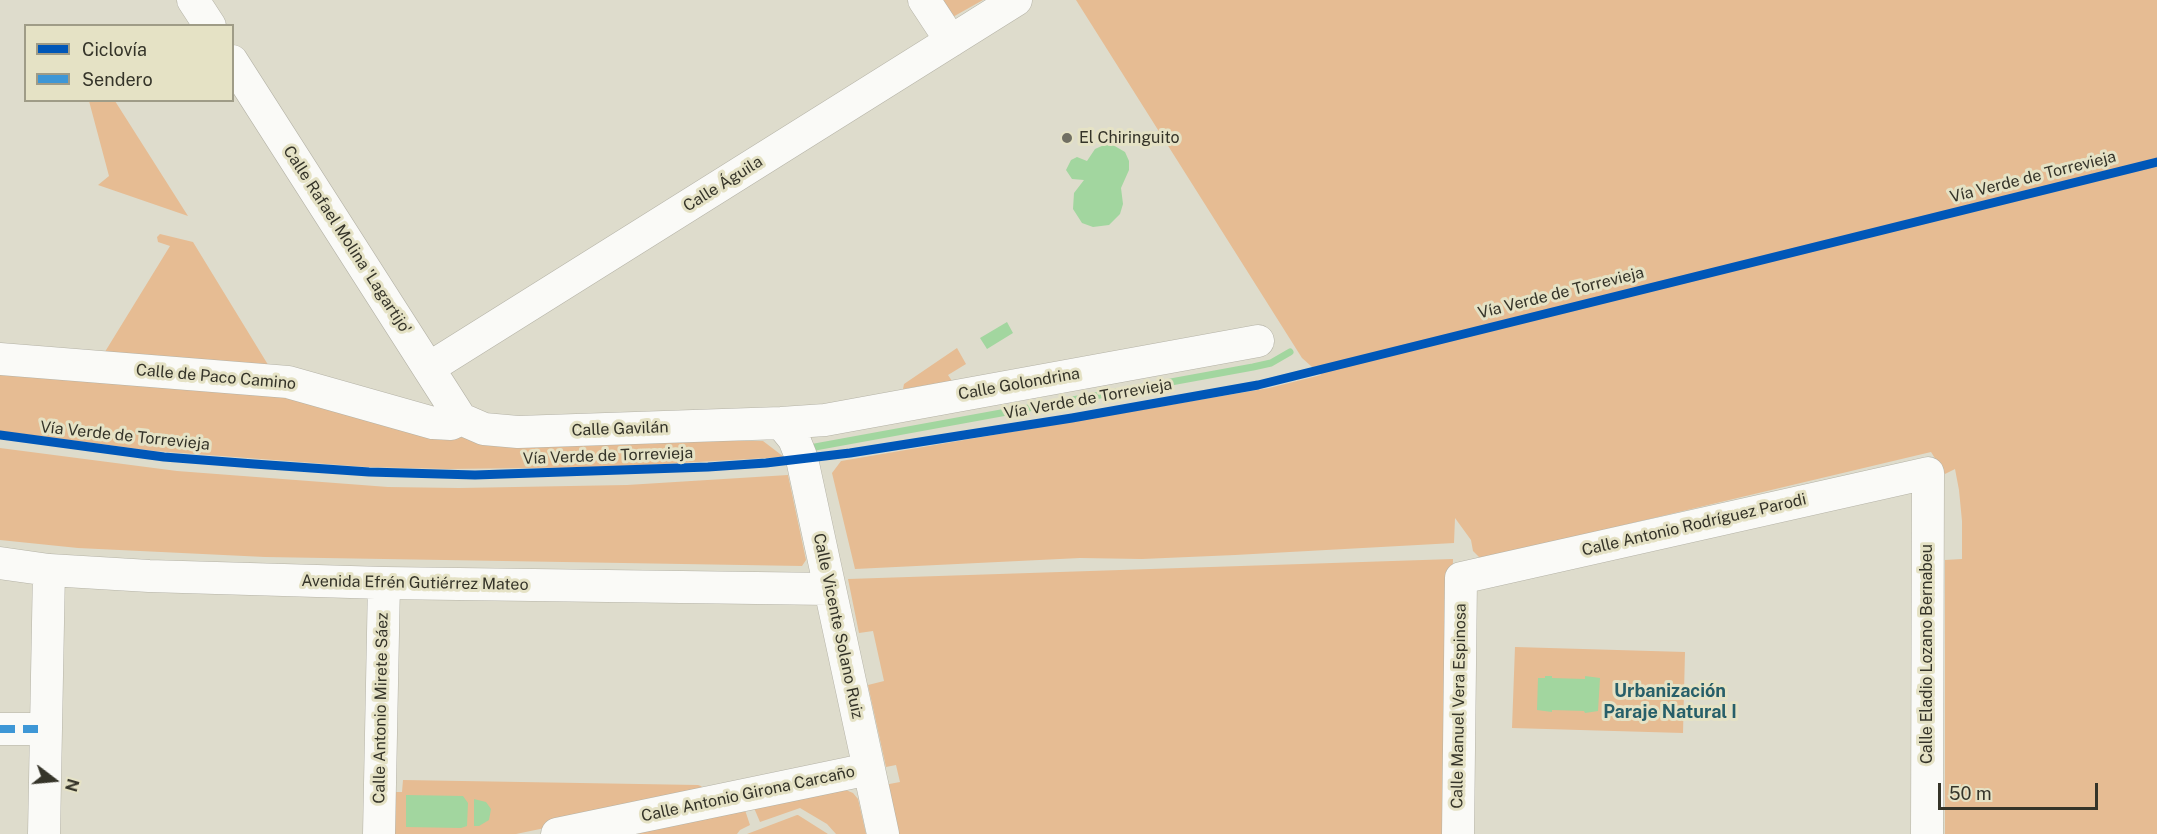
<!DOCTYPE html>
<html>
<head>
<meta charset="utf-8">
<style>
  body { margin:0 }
  #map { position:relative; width:2157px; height:834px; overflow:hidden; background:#dedccc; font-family:"Public Sans",sans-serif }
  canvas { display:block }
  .legend { position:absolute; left:24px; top:24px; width:210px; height:78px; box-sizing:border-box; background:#e5e2c5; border:2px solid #9f9c87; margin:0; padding:8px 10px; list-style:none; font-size:18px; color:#353429 }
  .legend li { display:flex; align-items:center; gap:12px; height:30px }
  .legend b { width:30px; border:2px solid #9f9c87 }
  .north { position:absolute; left:24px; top:750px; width:60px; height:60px; -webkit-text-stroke:4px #e5e2c5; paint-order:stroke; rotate:106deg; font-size:16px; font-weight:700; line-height:24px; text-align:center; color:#353429 }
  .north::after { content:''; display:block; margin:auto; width:21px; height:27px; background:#353429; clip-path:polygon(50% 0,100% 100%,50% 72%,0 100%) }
  .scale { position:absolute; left:1938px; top:783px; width:160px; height:27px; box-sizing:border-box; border:3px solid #353429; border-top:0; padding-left:8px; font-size:18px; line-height:21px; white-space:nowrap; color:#353429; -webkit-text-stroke:4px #e5e2c5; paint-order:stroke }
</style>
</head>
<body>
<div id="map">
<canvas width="2157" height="834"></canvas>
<ul class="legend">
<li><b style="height:8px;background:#0057b8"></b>Ciclovía</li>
<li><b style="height:8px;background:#3e97d6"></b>Sendero</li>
</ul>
<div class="north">N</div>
<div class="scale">50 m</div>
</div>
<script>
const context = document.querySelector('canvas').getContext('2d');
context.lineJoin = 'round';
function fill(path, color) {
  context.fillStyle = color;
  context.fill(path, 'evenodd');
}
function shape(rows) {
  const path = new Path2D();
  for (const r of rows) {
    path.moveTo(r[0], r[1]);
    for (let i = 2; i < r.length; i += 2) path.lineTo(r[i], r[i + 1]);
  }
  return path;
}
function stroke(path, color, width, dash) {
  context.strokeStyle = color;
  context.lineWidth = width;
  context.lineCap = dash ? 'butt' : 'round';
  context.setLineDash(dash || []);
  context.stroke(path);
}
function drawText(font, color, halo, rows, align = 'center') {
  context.font = font + ' "Public Sans",sans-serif';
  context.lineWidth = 6;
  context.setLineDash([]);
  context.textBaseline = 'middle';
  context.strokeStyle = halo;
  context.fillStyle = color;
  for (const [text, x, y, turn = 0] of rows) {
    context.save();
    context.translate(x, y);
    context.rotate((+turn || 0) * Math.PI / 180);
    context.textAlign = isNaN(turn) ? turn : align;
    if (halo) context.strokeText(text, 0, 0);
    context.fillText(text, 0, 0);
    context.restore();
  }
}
const green = shape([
  [939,0,983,0,951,18],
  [1076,0,2157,0,2157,834,1945,834,1945,560,1962,559,1962,521,1959,490,1955,469,1945,474,1931,452,1481,559,1473,551,1471,540,1455,518,1454,543,1235,555,1142,559,1080,558,855,569,832,473,841,461,1269,388,1321,375,1302,358],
  [89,101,115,101,188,216,98,185,109,176],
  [160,234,193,242,270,368,103,355,170,246,158,242,157,237],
  [957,348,966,364,948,375,952,381,903,389,904,384],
  [0,373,286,395,443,436,514,441,763,441,784,457,612,467,448,469,366,467,155,451,0,431],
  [0,448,177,471,388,487,459,488,627,485,788,475,806,560,802,566,265,557,78,548,0,540],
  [1453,559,1445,834,894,834,884,785,900,782,896,765,886,767,868,685,884,681,873,631,859,633,848,579],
  [1515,647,1685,652,1683,733,1512,728],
  [403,780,698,785,701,786,704,789,699,796,516,834,387,834,388,792,402,792],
  [846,790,853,793,858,799,866,834,836,834,827,824,800,808,760,822,754,808],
  [745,810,750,825,740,830,737,834,628,834],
  [798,815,828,834,747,834,797,815]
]);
const water = shape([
  [1104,145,1113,145,1125,152,1129,161,1129,170,1121,188,1123,204,1120,214,1109,225,1093,227,1082,223,1073,209,1074,193,1084,180,1072,179,1066,170,1071,160,1077,157,1087,161,1095,149],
  [1007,322,1013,333,987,349,980,338],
  [1545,676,1552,676,1552,678,1585,679,1585,676,1600,678,1598,711,1585,713,1584,711,1552,710,1552,712,1537,710,1538,678,1545,678],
  [406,795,463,796,468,803,467,826,461,828,406,827],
  [474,799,486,802,491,809,489,820,479,826,474,826]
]);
const stream = shape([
  [815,447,1253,367,1271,363,1290,352]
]);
const minor = shape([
  [193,0,210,26],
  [924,0,951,41],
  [232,61,461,419,484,429,518,432,781,423,825,420,1258,341],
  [0,359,288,382,433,423,451,424,461,419],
  [429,368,1016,0],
  [781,423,794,439,802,459,883,834],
  [0,563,49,570,149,576,384,583,830,589],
  [0,729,46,729],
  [44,834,49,570],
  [379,834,384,583],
  [557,834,869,769],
  [1458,834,1461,578,1928,473,1927,834]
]);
const quiet = shape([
  [0,729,46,729]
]);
const cycleway = shape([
  [0,435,164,457,254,464,369,472,475,475,708,467,766,463,850,453,1072,418,1258,385,2157,162]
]);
const markers = [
  [1067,138,6,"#706f62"]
];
const poiNames = [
  ["El Chiringuito",1079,138]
];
const streetNames = [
  ["Vía Verde de Torrevieja",2033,177,-14],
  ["Calle Águila",723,184,-32],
  ["Calle Rafael Molina 'Lagartijo'",347,240,57],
  ["Vía Verde de Torrevieja",1561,293,-14],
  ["Calle de Paco Camino",216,377,5],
  ["Calle Golondrina",1019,384,-10],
  ["Vía Verde de Torrevieja",1088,399,-10],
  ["Calle Gavilán",620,429,-2],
  ["Vía Verde de Torrevieja",125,436,6],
  ["Vía Verde de Torrevieja",608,456,-2],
  ["Calle Antonio Rodríguez Parodi",1694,525,-13],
  ["Avenida Efrén Gutiérrez Mateo",415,583,1],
  ["Calle Vicente Solano Ruiz",838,626,78],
  ["Calle Eladio Lozano Bernabeu",1927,654,-90],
  ["Calle Manuel Vera Espinosa",1459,706,-89],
  ["Calle Antonio Mirete Sáez",381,708,-89],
  ["Calle Antonio Girona Carcaño",748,794,-12]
];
const neighbourhoodNames = [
  ["Urbanización",1670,691],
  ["Paraje Natural I",1670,712]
];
fill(green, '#e6bc93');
fill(water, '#a2d69f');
stroke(stream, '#a2d69f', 7);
stroke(minor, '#b4b2a6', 33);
stroke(minor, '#fafaf7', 32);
stroke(quiet, '#3e97d6', 8, [15, 8]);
stroke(cycleway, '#0057b8', 9);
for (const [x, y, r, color] of markers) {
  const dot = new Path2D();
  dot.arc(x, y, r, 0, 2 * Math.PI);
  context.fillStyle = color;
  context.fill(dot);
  stroke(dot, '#e5e2c5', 2);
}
drawText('16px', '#353429', '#e5e2c5', poiNames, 'left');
drawText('16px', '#353429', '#e5e2c5', streetNames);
drawText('bold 18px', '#275f69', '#e5e2c5', neighbourhoodNames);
</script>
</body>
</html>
